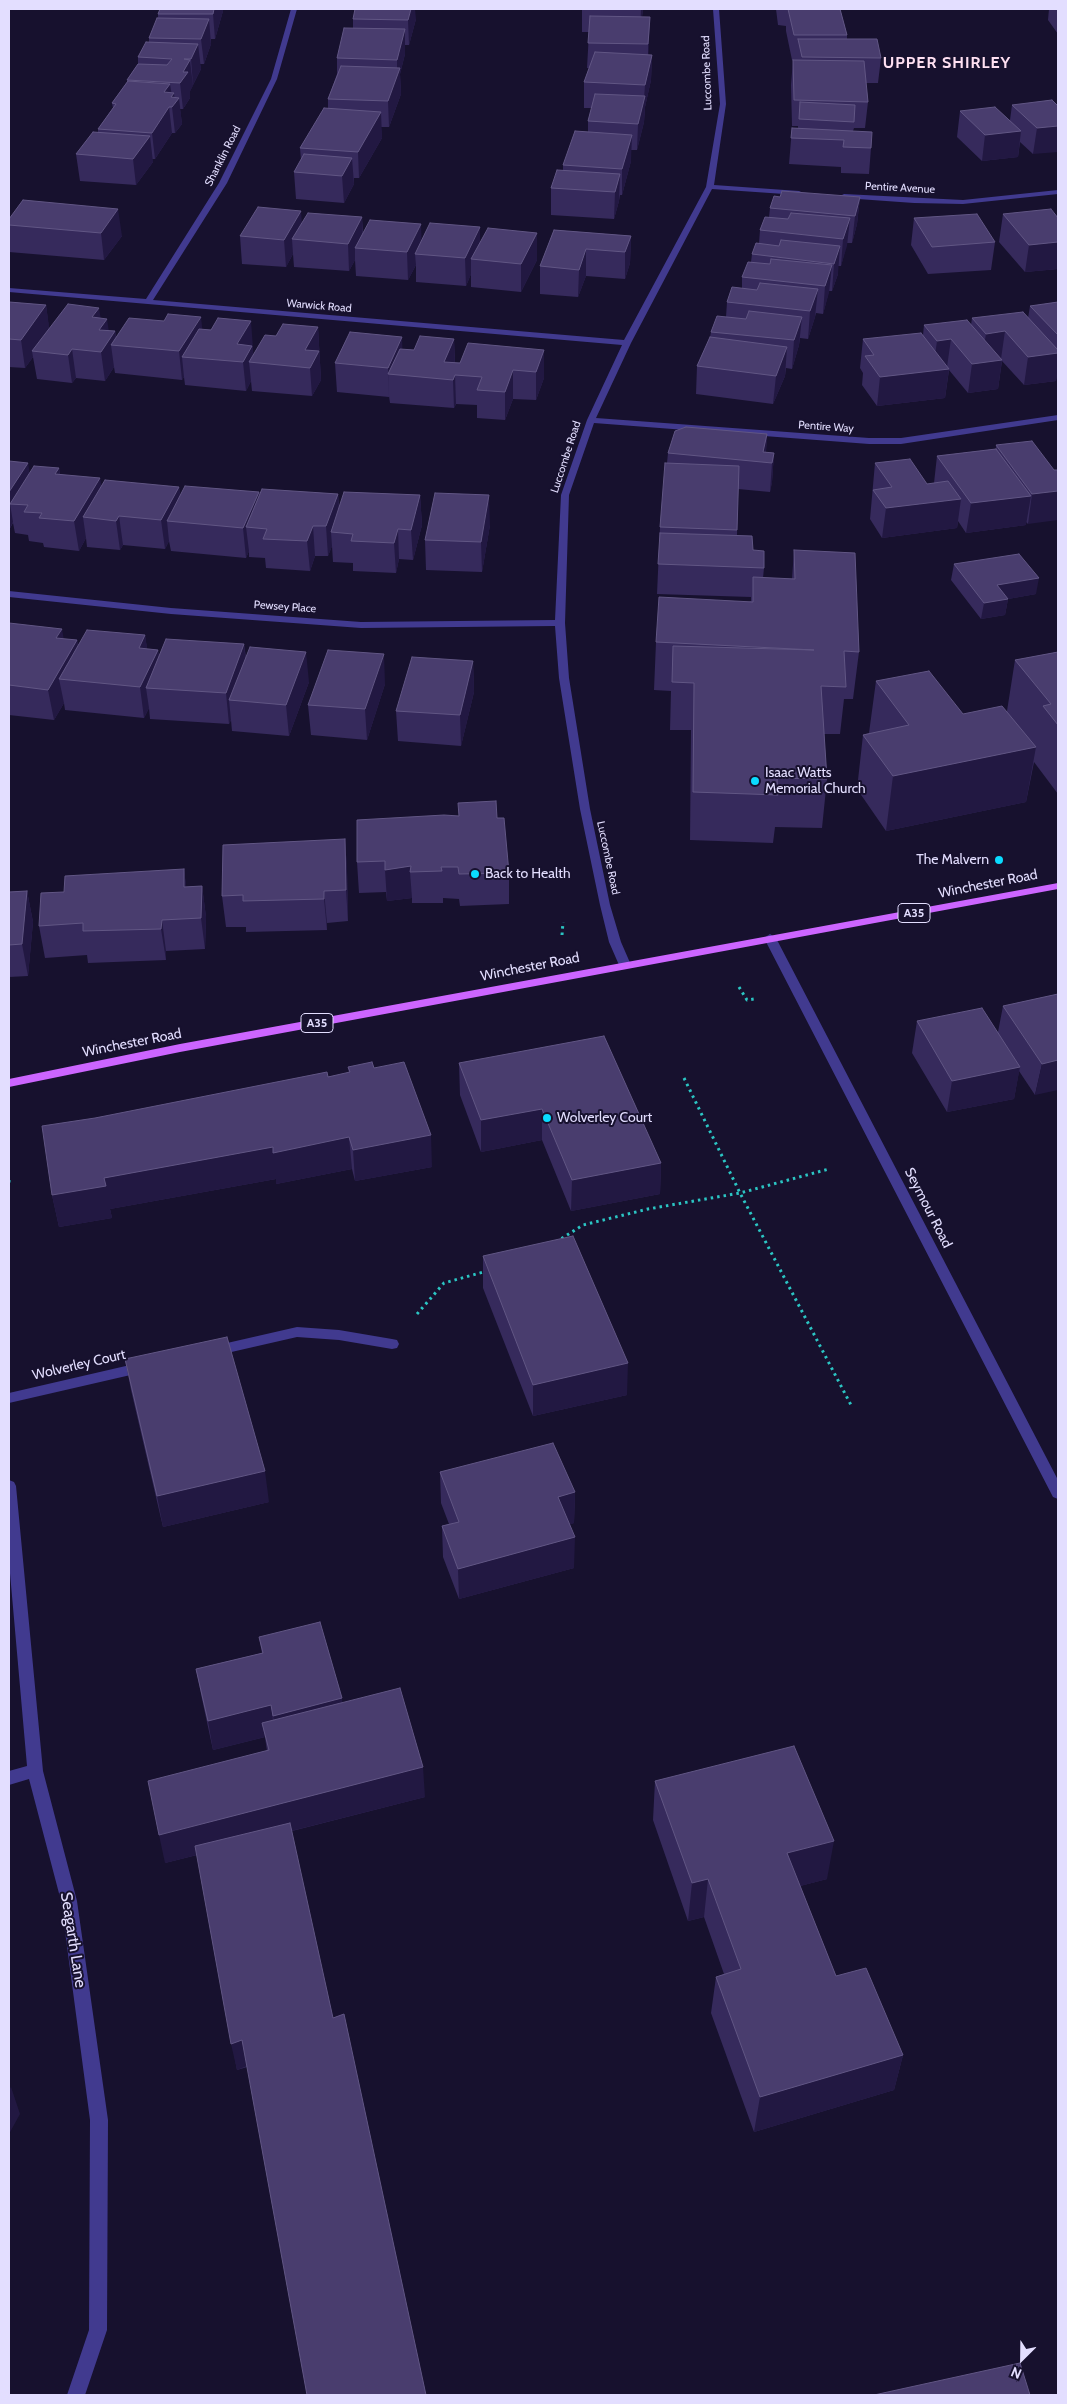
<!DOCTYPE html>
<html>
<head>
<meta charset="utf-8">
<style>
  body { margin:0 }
  #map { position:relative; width:1067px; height:2404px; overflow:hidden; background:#17112e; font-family:Cabin,sans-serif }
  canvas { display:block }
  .frame { position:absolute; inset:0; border:10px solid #e3deff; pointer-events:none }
  .north { position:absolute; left:997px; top:2334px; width:50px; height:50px; -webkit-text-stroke:4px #17112e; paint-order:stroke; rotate:203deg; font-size:14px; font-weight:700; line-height:20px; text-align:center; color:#e3deff }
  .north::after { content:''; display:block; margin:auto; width:18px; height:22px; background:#e3deff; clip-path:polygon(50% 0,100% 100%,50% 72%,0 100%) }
</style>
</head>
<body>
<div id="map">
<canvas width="1067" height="2404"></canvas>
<div class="frame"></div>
<div class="north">N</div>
</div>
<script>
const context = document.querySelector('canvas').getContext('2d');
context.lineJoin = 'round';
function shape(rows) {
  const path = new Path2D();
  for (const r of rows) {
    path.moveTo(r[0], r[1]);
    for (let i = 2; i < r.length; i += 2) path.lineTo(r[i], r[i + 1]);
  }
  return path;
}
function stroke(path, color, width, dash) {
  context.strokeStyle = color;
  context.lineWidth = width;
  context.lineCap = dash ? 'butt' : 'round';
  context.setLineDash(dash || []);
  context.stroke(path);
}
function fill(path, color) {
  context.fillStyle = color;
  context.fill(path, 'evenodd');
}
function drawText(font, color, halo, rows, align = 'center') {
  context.font = font + ' Cabin,sans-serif';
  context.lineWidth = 4;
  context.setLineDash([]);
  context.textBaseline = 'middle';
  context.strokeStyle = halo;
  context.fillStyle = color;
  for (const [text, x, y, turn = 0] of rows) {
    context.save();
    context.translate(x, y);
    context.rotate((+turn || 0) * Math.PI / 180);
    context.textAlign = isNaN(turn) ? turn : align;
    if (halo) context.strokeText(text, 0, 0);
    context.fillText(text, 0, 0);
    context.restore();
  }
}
const path = shape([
  [562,935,563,922],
  [739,987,747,1000,754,999],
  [684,1078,740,1193,852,1407],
  [9,1180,9,1183],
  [556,1242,583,1225,648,1209,740,1193,829,1169],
  [417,1314,444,1283,487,1271]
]);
const minor = shape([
  [291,9,297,9,277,79,227,183,153,300,624,340,706,187,720,104,713,9,719,9,726,104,714,185,799,191,803,193,799,195,712,189,631,343,596,418,869,438,901,438,1058,415,1058,420,901,444,869,444,594,423,569,495,565,623,569,678,590,809,610,905,621,942,631,965,629,968,621,968,619,965,609,942,600,905,580,809,559,678,555,626,361,628,171,614,9,597,9,591,171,608,361,622,555,620,561,495,587,420,622,345,9,292,9,288,146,299,219,183,271,79,291,9],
  [1058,190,1058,194,963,204,914,203,844,198,840,196,844,194,963,200,1058,190],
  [770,934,776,938,1058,1480,1058,1499,1053,1497,764,938,770,934],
  [297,1327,339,1330,392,1339,397,1340,399,1344,397,1348,392,1349,339,1340,297,1337,214,1356,209,1355,207,1351,209,1347,214,1346,297,1327],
  [143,1362,148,1363,150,1367,148,1371,9,1403,9,1393,143,1362],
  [9,1480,14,1482,16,1486,43,1771,77,1901,108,2120,107,2330,85,2395,67,2395,89,2330,90,2120,61,1901,29,1779,9,1785,9,1771,27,1766,9,1562,9,1480]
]);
const major = shape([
  [1058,883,1058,889,180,1052,9,1087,9,1079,180,1044,1058,883]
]);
const wall = shape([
  [9,9,26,9,25,10],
  [582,9,643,9,642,17,650,17,648,55,652,55,651,80,645,107,644,122,637,150,631,150,631,161,622,195,620,195,619,201,614,219,551,215,551,188,563,170,563,165,588,132,588,121,592,108,584,108,584,82,589,68,587,68,589,32,582,32],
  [776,9,840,9,847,35,847,39,881,58,878,83,866,83,868,102,865,128,854,128,853,131,871,148,869,174,841,173,841,167,789,164,792,128,798,128,798,126,792,126,791,85,793,60,792,60,786,31,786,26,778,25],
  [1049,9,1058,9,1058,34,1048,20],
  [223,11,215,39,211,39,211,44,204,64,200,64,201,69,190,91,190,98,183,109,180,109,182,124,175,133,172,133,155,159,152,159,153,162,136,185,80,181,76,154,98,132,98,129,113,108,112,103,127,82,127,80,138,64,138,57,149,42,149,38,158,18,158,14],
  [353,19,416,19,409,45,405,45,405,54,400,74,401,94,389,127,381,127,382,138,359,178,354,178,354,184,344,203,296,199,294,172,301,160,300,148,328,108,328,99,337,74,337,58,353,28],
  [1012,105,1058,106,1033,154,1020,142,1018,157,982,161,957,137,960,111,1010,120],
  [780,197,860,197,857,224,852,243,847,243,841,266,838,266,838,274,832,291,829,291,823,314,816,313,815,317,808,339,800,338,799,345,792,369,786,368,785,376,773,404,696,394,697,366,710,337,711,332,726,317,727,302,742,288,742,277,751,262,752,254,759,243,760,230,769,217,770,208],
  [1003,214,1058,218,1058,269,1025,272,999,242],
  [362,217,363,233,422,240,480,243,537,233,537,260,521,292,471,287,471,274,466,286,416,282,416,265,408,280,356,276,355,260,349,271,294,267,293,254,286,267,242,264,240,236,302,223],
  [914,218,995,242,991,270,928,274,911,245],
  [9,219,122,236,104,260,9,252],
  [554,230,631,236,630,263,625,279,586,276,578,297,540,294,540,266],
  [9,302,46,305,49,329,101,318,109,331,115,331,116,337,202,329,253,349,253,356,276,336,318,327,321,380,312,396,252,391,251,381,246,391,185,385,184,377,182,380,115,373,114,367,105,381,76,378,72,383,37,379,33,357,25,368,9,367],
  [1058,302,1058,366,1056,381,1024,385,1002,361,998,389,968,393,949,370,945,398,877,406,862,385,863,373,860,368,863,339,923,335,924,325,971,325,972,318,1028,318,1030,306],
  [454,339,455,363,460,363,544,350,544,378,536,400,513,399,505,420,477,418,477,405,456,404,454,408,390,403,389,396,389,397,337,392,335,363,402,349,414,350],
  [767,434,766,452,774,453,772,482,770,492,738,489,737,535,753,550,764,568,763,578,792,579,794,550,859,652,853,699,844,699,840,734,824,734,827,779,822,828,775,827,773,843,690,840,691,730,670,730,671,691,654,690,656,642,751,601,751,597,657,594,660,527,667,463,668,453],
  [996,445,1054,470,1028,524,1026,522,1026,525,966,533,958,521,957,528,882,538,870,519,875,463,927,484,934,483,937,456,996,449],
  [1058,455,1058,467,1057,465],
  [9,461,29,474,59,468,60,474,101,486,179,487,180,495,259,492,260,495,338,494,339,506,420,495,422,525,413,560,399,559,396,573,353,571,353,563,333,562,332,546,328,556,315,556,310,571,266,568,265,558,249,557,249,551,246,558,171,551,169,541,165,549,123,545,120,550,87,547,86,538,79,551,44,547,43,543,29,541,28,535,15,533,13,523,9,530],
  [490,525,482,572,426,570,425,540],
  [954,564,1036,594,1008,599,1005,615,981,619,951,580],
  [9,623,64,639,77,640,78,646,145,635,147,649,158,650,159,657,244,644,246,658,309,682,289,736,232,731,231,720,229,724,150,719,149,708,144,718,65,710,64,703,54,720,9,715],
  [1058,652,1058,794,1034,762,1026,802,886,831,857,789,863,735,869,733,876,681,963,714,1007,711,1015,660],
  [473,661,474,692,461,746,398,741,396,711],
  [385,684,367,740,311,735,308,705],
  [497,818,509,873,509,904,460,906,459,899,443,898,443,903,412,903,412,898,387,901,386,892,359,893,357,862],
  [345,839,347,870,348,921,327,923,327,930,246,932,246,927,226,927,222,896],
  [184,869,186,887,202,886,206,917,205,949,166,951,166,960,88,963,87,955,45,958,39,926,64,892],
  [27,891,33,922,28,976,9,977,9,892],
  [1058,994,1035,1095,1019,1071,1014,1099,947,1112,912,1053,917,1021,998,1032,1003,1006],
  [459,1063,661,1163,660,1194,571,1211,542,1140,481,1152,460,1095],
  [348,1067,374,1068,432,1167,355,1181,352,1169,276,1184,276,1179,110,1209,112,1218,59,1227,52,1195,95,1118,349,1073],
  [483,1256,627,1395,533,1416,483,1288],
  [125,1359,269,1502,163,1527,131,1390],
  [440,1472,575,1492,574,1523,570,1524,574,1568,459,1599,443,1557,442,1526,449,1524,441,1503],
  [259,1637,342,1698,342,1703,425,1797,292,1831,247,2067,237,2070,197,1855,165,1863,267,1751,265,1737,213,1750,202,1699,196,1669,262,1653],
  [655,1781,827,1879,800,1886,836,1976,903,2055,894,2090,754,2132,711,2013,716,1977,724,1974,704,1917,688,1921,653,1820]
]);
const shadedWall = shape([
  [214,9,223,9,223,11,215,39,213,14],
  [411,9,415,9,416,19,409,45,408,20],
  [641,9,643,9,640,33],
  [650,17,649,42,648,69,648,44],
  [209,19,211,44,204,64,201,39],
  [405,29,405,54,400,74,401,94,389,127,388,101,397,76,397,60],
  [198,44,201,69,193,85,191,59],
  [652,55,651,80,645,107,644,122,637,150,638,124,644,99,645,85],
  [190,60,193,86,190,91,190,98,183,109,180,83,183,72],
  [170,84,172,96,174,93,175,104,179,98,182,124,175,133,172,107,169,107,172,133,155,159,152,133,164,92],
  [381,112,382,138,359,178,358,152],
  [1058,126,1058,152,1033,154,1037,128],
  [1021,131,1018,157,982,161,985,135],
  [632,135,631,161,622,195,622,169],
  [150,136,153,162,136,185,133,159],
  [352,158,354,184,344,203,342,176],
  [620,174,619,201,614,219,615,192],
  [860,197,857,224,852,243,855,216],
  [118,209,122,236,104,260,101,233],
  [301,211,303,238,292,239,293,254,286,267,284,240],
  [362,217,363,245,355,248,355,260,349,271,348,244],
  [850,218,847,246,841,266,843,239],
  [421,224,422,251,415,254,416,265,408,280,407,252],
  [480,227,480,254,471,259,471,274,466,286,465,258],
  [537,233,537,260,521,292,521,264],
  [631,236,630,263,625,279,625,252],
  [1058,242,1058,269,1025,272,1029,245],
  [840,246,838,274,832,291,834,264],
  [586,249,586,276,578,297,579,270],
  [832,265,829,293,823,314,825,286],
  [818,289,815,317,808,339,810,311],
  [46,305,50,333,32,351,33,357,25,368,21,340],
  [99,308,102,326,107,319,110,339,115,331,117,345,111,345,114,367,105,381,101,352,92,317],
  [201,317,204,345,182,357,184,377,182,380,179,351],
  [802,317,799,345,792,369,794,340],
  [251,321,254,362,249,362,251,381,246,391,243,362,237,344],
  [318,327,321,380,312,396,310,368,305,350],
  [1005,331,1001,359,981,362,986,334],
  [402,337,403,365,388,374,389,397,388,368],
  [454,339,455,367,444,362],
  [951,339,947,367,933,369,937,341],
  [787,347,785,376,773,404,776,376],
  [72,349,76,378,72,383,68,355],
  [544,350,544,378,536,400,536,372],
  [1058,353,1058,366,1056,381,1024,385,1028,357],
  [1002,360,998,389,968,393,972,364],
  [949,369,945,398,877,406,880,377],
  [513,370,513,399,505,420,505,392],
  [455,375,456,404,454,408,453,380],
  [767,434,765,462,763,452],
  [774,453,772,482,770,492,772,463],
  [28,463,33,492,10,504,13,522,9,530,9,492],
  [59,468,63,498,55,474],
  [100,478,105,507,83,517,86,538,79,551,74,521],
  [179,487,183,516,167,521,169,541,165,549,161,520],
  [1058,491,1058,520,1028,524,1032,494],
  [259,492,262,522,246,527,249,551,246,558,243,528],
  [338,494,340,524,331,532,332,546,328,556,326,526],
  [420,495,422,525,413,560,411,530],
  [489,495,490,525,482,572,481,542],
  [1031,496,1026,525,966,533,971,503],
  [961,499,957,528,882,538,886,508],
  [119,516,123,545,120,550,116,521],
  [313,526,315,556,310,571,307,541],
  [398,529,399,559,396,573,394,543],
  [1039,578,1036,594,1008,599,1005,615,981,619,984,603,997,585],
  [62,629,67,658,77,640,82,671,59,679,64,703,54,720,48,690,56,638],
  [145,635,150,666,139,648],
  [244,644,247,675,229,700,231,720,229,724,226,693],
  [158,650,162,680,146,688,149,708,144,718,140,687],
  [306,652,309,682,289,736,286,705],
  [384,654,385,684,367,740,365,709],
  [473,661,474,692,461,746,460,715],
  [1036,747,1026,802,886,831,893,776],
  [345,839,347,870,348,921,346,890],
  [411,866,410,872,412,898,387,901,385,870],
  [184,869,188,900,184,887],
  [202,886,206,917,205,949,201,918],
  [27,891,33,922,28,976,22,944],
  [324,891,327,923,327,930,324,899],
  [162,920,166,951,166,960,161,929],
  [1058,1060,1058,1090,1035,1095,1042,1064],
  [1020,1067,1014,1099,947,1112,952,1081],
  [542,1109,542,1140,481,1152,481,1120],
  [431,1135,432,1167,355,1181,353,1150],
  [349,1137,352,1169,276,1184,276,1179,110,1209,112,1218,59,1227,52,1195,104,1178,273,1147],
  [661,1163,660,1194,571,1211,572,1180],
  [628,1363,627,1395,533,1416,533,1385],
  [265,1471,269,1502,163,1527,157,1496],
  [575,1492,574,1523,558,1528,558,1497],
  [575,1537,574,1568,459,1599,458,1569],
  [342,1698,345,1728,278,1745,273,1716],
  [271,1705,275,1735,262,1723,265,1737,213,1750,208,1721],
  [423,1767,425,1797,165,1863,159,1835],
  [834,1841,827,1879,781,1891,787,1853],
  [708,1879,704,1917,688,1921,692,1883],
  [242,2040,247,2066,237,2070,231,2044],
  [903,2055,894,2090,754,2132,760,2097],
  [11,2087,20,2114,9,2134,9,2090]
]);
const building = shape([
  [160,9,214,9,213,14,158,14,160,9],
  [355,9,411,9,408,20,353,19,355,9],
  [788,9,840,9,847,35,794,35,788,9],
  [590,16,650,17,648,44,588,43,590,16],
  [157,18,209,19,201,39,149,38,157,18],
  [344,28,405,29,397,60,337,58,344,28],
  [798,39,877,39,881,58,802,57,798,39],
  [146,42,198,44,191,59,184,59,190,60,183,72,188,72,180,83,127,80,138,64,167,65,172,59,138,57,146,42],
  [595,52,652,55,645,85,584,82,595,52],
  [793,60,864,61,868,102,794,100,793,60],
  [341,66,400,68,388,101,328,99,341,66],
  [128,81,170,84,164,92,174,93,171,97,179,98,172,107,169,107,152,133,98,129,116,104,112,103,128,81],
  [595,94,645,96,638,124,588,121,595,94],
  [1052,100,1058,106,1058,126,1037,128,1012,105,1052,100],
  [800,102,855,105,854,122,799,119,800,102],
  [995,107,1021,131,985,135,960,111,995,107],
  [324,108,381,112,358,152,300,148,324,108],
  [792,128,872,132,871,148,843,147,844,140,791,138,792,128],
  [575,131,632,135,622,169,563,165,575,131],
  [93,132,150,136,133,159,76,154,93,132],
  [304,154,352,158,342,176,294,172,304,154],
  [557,170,620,174,615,192,551,188,557,170],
  [782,191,860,197,855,216,770,208,774,196,780,197,782,191],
  [23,200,118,209,101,233,9,225,9,219,23,200],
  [258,207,301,211,284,240,240,236,258,207],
  [1051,209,1058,218,1058,242,1029,245,1003,214,1051,209],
  [308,213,362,217,348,244,292,239,308,213],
  [791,213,850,218,843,239,760,230,765,217,788,219,791,213],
  [977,214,995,242,932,247,914,218,977,214],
  [370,220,421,224,407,252,355,248,370,220],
  [430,223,480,227,465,258,415,254,430,223],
  [488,228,537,233,521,264,471,259,488,228],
  [554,230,631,236,625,252,586,249,579,270,540,266,554,230],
  [781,240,840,246,834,264,752,254,756,243,779,246,781,240],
  [771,259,832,265,825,286,742,277,748,262,770,264,771,259],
  [760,283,818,289,810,311,727,302,732,287,757,290,760,283],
  [9,302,46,305,21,340,9,339,9,302],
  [1058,302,1058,335,1030,306,1058,302],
  [68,304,99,308,92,317,107,319,99,330,115,331,101,352,72,349,68,355,32,351,68,304],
  [749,311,802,317,794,340,711,332,717,316,746,319,749,311],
  [1023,312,1058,350,1058,353,1028,357,1005,331,986,334,972,318,1023,312],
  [168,314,201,317,179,351,111,345,129,318,164,321,168,314],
  [218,318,251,321,237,344,252,346,243,362,182,357,199,329,211,330,218,318],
  [967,320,1002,360,972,364,951,339,937,341,924,325,967,320],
  [283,324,318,327,305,350,319,351,310,368,249,362,265,335,276,336,283,324],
  [350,332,402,337,388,368,335,363,350,332],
  [921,333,949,369,880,377,865,356,874,355,863,339,921,333],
  [420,336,454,339,444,362,460,363,468,343,544,350,536,372,513,370,505,392,477,390,482,377,455,375,453,380,388,374,400,349,414,350,420,336],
  [710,337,787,347,776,376,697,366,710,337],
  [686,427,767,434,763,452,774,453,772,463,668,453,675,431,686,427],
  [1032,441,1054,470,1058,470,1058,491,1032,494,996,445,1032,441],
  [996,449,1031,496,971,503,937,456,996,449],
  [910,459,927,484,948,481,961,499,886,508,873,490,892,487,875,463,910,459],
  [9,461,28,463,9,492,9,461],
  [665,463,739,466,737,530,660,527,665,463],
  [34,466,59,468,55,474,100,478,74,521,39,518,42,513,24,512,28,505,10,504,34,466],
  [105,480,179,487,161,520,119,516,116,521,83,517,105,480],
  [185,486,259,492,243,528,167,521,185,486],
  [262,489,338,494,326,526,313,526,307,541,263,539,267,529,246,527,262,489],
  [344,492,420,495,411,530,398,529,394,543,351,541,353,534,331,532,344,492],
  [435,493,489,495,481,542,425,540,435,493],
  [660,533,752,536,753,550,764,551,764,568,658,564,660,533],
  [794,550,855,553,859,652,844,651,846,687,821,686,827,779,777,778,778,795,693,792,694,683,672,682,673,646,814,650,656,642,659,597,753,602,753,577,795,579,794,550],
  [1019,554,1039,578,997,585,1008,599,984,603,954,564,1019,554],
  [9,623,62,629,56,638,77,640,48,690,9,685,9,623],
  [87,630,145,635,139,648,158,650,140,687,59,679,87,630],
  [166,639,244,644,226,693,146,688,166,639],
  [250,647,306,652,286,705,229,700,250,647],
  [328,650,384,654,365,709,308,705,328,650],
  [1058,652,1058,725,1043,706,1051,704,1015,660,1058,652],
  [412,657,473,661,460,715,396,711,412,657],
  [929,671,963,714,1002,706,1036,747,893,776,863,735,909,725,876,681,929,671],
  [496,801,497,818,504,818,509,873,459,874,458,867,441,867,442,871,410,872,411,866,385,870,385,861,357,862,357,820,444,815,459,816,458,803,496,801],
  [345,839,346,890,324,891,324,899,243,901,243,895,222,896,223,845,345,839],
  [184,869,184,887,202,886,201,918,162,920,161,929,83,931,83,923,39,926,41,893,64,892,65,876,184,869],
  [27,891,22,944,9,945,9,892,27,891],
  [1058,994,1058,1060,1042,1064,1003,1006,1058,994],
  [982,1008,1020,1067,952,1081,917,1021,982,1008],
  [604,1036,661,1163,572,1180,542,1109,481,1120,459,1063,604,1036],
  [372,1062,374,1068,404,1062,431,1135,353,1150,349,1137,273,1153,273,1147,104,1178,106,1186,52,1195,42,1126,95,1118,327,1072,328,1077,350,1072,348,1067,372,1062],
  [573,1236,628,1363,533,1385,483,1256,573,1236],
  [227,1337,265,1471,157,1496,125,1359,227,1337],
  [553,1443,575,1492,558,1497,575,1537,458,1569,442,1526,459,1522,440,1472,553,1443],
  [320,1622,342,1698,273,1716,271,1705,208,1721,196,1669,263,1653,259,1637,320,1622],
  [400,1688,423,1767,159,1835,148,1781,269,1750,262,1723,400,1688],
  [794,1746,834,1841,787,1853,836,1976,866,1968,903,2055,760,2097,716,1977,741,1969,708,1879,692,1883,655,1781,794,1746],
  [290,1823,333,2018,344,2014,426,2395,307,2395,242,2040,231,2044,195,1846,290,1823],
  [1020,2363,1030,2395,874,2395,1020,2363]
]);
const markers = [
  [755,781,5,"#0adbff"],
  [999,860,5,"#0adbff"],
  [475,874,5,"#0adbff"],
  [547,1118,5,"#0adbff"]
];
const farStreetnames = [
  ["Luccombe Road",707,73,-92],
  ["Shanklin Road",223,156,-63],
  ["Pentire Avenue",900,188,3],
  ["Warwick Road",319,306,5],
  ["Pentire Way",826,427,4],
  ["Luccombe Road",566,457,-72],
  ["Pewsey Place",285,607,4],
  ["Luccombe Road",608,858,78]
];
const shields = [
  [914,913,32],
  [317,1023,32]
];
const shieldNames = [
  ["A35",914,913],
  ["A35",317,1023]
];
const poiNames = [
  ["Isaac Watts",765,773],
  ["Memorial Church",765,789],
  ["The Malvern",989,860,"right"],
  ["Back to Health",485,874],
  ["Wolverley Court",557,1118]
];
const streetNames = [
  ["Winchester Road",988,884,-11],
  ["Winchester Road",530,967,-11],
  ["Winchester Road",132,1043,-11],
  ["Seymour Road",928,1208,63],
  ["Wolverley Court",79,1365,-13]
];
const farDistrictnames = [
  ["UPPER SHIRLEY",947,63]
];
const nearStreetnames = [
  ["Seagarth Lane",73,1940,81]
];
stroke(path, '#2bc5c3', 3, [2.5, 4]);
fill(minor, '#413a8f');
fill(major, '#cc65ff');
fill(wall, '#362a5c');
fill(shadedWall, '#221842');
fill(building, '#493d6e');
stroke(building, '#615684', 1);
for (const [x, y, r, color] of markers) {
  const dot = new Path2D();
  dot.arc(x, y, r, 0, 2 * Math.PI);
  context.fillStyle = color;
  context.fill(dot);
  stroke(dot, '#17112e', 2);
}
drawText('11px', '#e3deff', '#17112e', farStreetnames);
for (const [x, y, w] of shields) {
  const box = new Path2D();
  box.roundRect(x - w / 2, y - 9.5, w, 19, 4);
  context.fillStyle = '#17112e';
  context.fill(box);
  stroke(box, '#e3deff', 1);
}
drawText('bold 12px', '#e3deff', null, shieldNames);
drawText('14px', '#e3deff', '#17112e', poiNames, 'left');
drawText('14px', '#e3deff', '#17112e', streetNames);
context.letterSpacing = '1px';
drawText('bold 16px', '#ffe0f2', '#17112e', farDistrictnames);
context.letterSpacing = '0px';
drawText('16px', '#e3deff', '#17112e', nearStreetnames);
</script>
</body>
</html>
